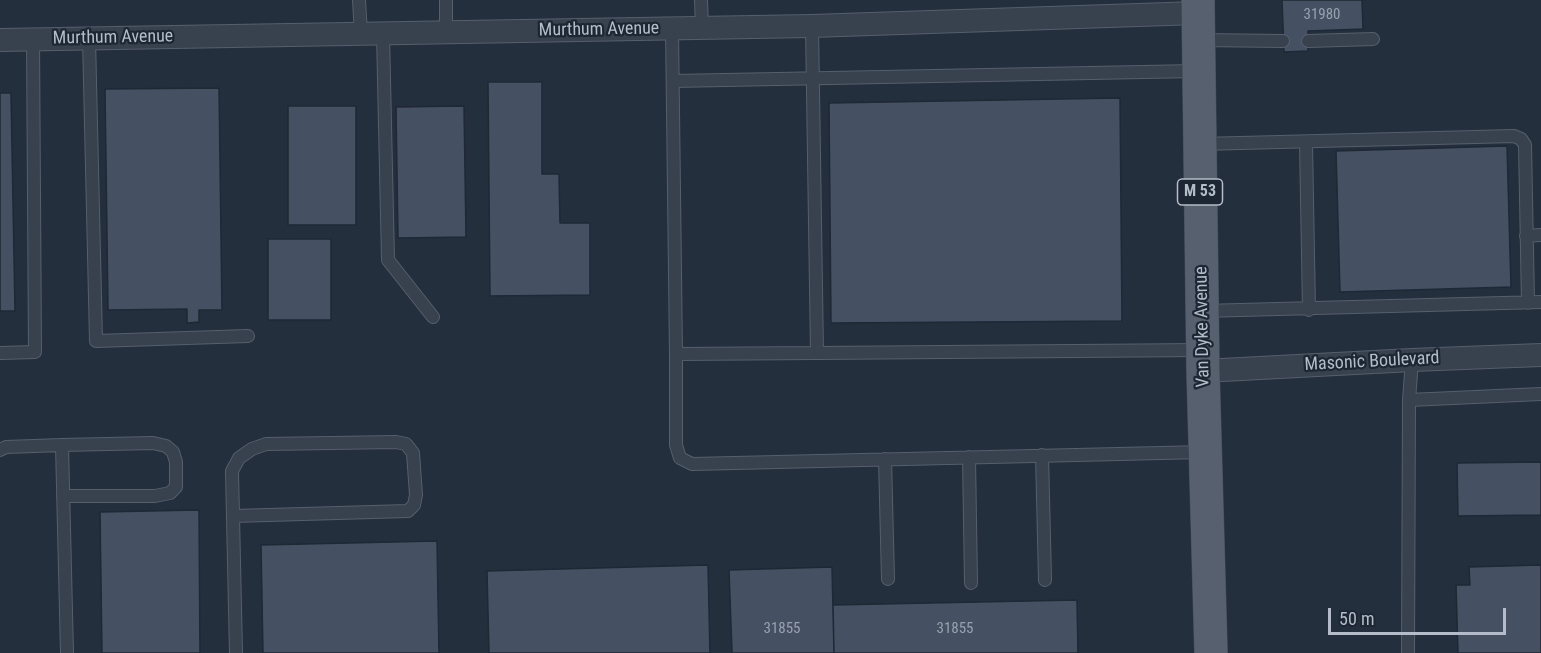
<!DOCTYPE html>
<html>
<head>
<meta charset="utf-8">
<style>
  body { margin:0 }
  #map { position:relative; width:1541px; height:653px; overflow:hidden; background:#242f3e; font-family:"Roboto Condensed",sans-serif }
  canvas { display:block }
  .scale { position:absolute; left:1328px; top:608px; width:178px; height:27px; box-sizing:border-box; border:3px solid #b4bcc9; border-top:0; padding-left:8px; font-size:18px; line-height:21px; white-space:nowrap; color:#b4bcc9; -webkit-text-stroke:4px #1d2633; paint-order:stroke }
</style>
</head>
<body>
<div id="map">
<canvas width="1541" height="653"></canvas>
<div class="scale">50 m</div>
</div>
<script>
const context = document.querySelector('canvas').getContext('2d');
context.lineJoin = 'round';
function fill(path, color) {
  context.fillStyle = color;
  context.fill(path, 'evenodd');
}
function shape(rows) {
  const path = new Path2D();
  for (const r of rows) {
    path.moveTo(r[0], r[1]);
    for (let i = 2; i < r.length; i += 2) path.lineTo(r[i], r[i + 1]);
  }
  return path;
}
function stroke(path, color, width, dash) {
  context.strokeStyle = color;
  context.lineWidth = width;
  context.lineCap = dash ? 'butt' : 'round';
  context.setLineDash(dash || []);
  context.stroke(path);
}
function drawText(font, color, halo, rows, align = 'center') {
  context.font = font + ' "Roboto Condensed",sans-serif';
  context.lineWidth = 4.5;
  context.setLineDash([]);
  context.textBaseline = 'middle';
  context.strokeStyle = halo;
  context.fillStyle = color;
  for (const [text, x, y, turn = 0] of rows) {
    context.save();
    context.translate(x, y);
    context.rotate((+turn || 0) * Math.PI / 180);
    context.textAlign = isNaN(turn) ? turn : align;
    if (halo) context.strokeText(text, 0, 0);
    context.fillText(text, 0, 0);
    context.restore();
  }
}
const building = shape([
  [1282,0,1362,0,1363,29,1308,31,1308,51,1284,52,1282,0],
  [488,82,542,82,542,174,559,174,560,223,590,223,590,295,490,296,488,82],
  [219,88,222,310,199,310,199,322,187,323,187,309,108,310,105,89,219,88],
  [0,93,11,93,15,311,0,311,0,93],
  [1120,98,1122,321,831,323,829,103,1120,98],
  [288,106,356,106,356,225,288,225,288,106],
  [464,106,466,237,398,238,396,107,464,106],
  [1507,146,1511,287,1340,292,1336,151,1507,146],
  [268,239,331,239,331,320,268,320,268,239],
  [1541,462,1541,515,1458,516,1457,463,1541,462],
  [199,510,200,653,102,653,100,512,199,510],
  [437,541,439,653,263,653,261,545,437,541],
  [708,565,710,653,489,653,487,571,708,565],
  [1541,565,1541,653,1458,653,1456,585,1470,585,1469,567,1541,565],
  [832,567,834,653,732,653,729,570,832,567],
  [1077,600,1078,653,834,653,833,605,1077,600]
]);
const lane = shape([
  [359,0,361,34],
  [446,0,446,32],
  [701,0,702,28],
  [672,29,676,354,817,353,812,26],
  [383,34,388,260,433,317],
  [89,38,96,341,248,336],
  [1199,40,1283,41],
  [1308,41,1373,39],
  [673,81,1196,71],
  [1306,143,1309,310],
  [1201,144,1514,136,1521,139,1525,145,1528,303],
  [1526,236,1541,235],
  [1203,311,1541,302],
  [0,353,35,352,33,39],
  [817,353,1203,350],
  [676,354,676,445,680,458,692,464,1204,452],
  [1409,400,1541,394],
  [62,445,153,443,166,446,173,452,176,462,176,487,170,493,155,496,63,496],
  [0,450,6,447,62,445,67,653],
  [1042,455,1045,580],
  [969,457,971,583],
  [885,459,888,579],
  [233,516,408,511,414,505,416,495,413,453,406,444,396,442,266,444,252,449,239,458,232,471,236,653],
  [1408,653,1409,400,1412,360]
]);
const street = shape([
  [0,40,812,26,1198,13],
  [1203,371,1412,360,1541,355]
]);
const primary = shape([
  [1198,0,1203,371,1211,653]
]);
const numberNames = [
  ["31980",1322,15],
  ["31855",782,629],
  ["31855",955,629]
];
const shields = [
  [1200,192,45]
];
const shieldNames = [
  ["M 53",1200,192]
];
const streetNames = [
  ["Murthum Avenue",599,30,-1],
  ["Murthum Avenue",113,38,-1],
  ["Van Dyke Avenue",1203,327,-91],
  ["Masonic Boulevard",1372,362,-3]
];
fill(building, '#455162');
stroke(building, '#1f2835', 1.5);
stroke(lane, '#565f6c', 14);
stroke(street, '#565f6c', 24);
stroke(primary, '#414a57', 34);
stroke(lane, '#38414e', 12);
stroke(street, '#38414e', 22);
stroke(primary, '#56606e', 33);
drawText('15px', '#98a1af', null, numberNames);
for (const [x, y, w] of shields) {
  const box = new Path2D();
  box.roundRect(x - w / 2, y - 13, w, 26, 4.5);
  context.fillStyle = '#1d2633';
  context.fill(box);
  stroke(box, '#b4bcc9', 1.5);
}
drawText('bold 16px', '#b4bcc9', null, shieldNames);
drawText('18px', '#b4bcc9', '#1d2633', streetNames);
</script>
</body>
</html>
